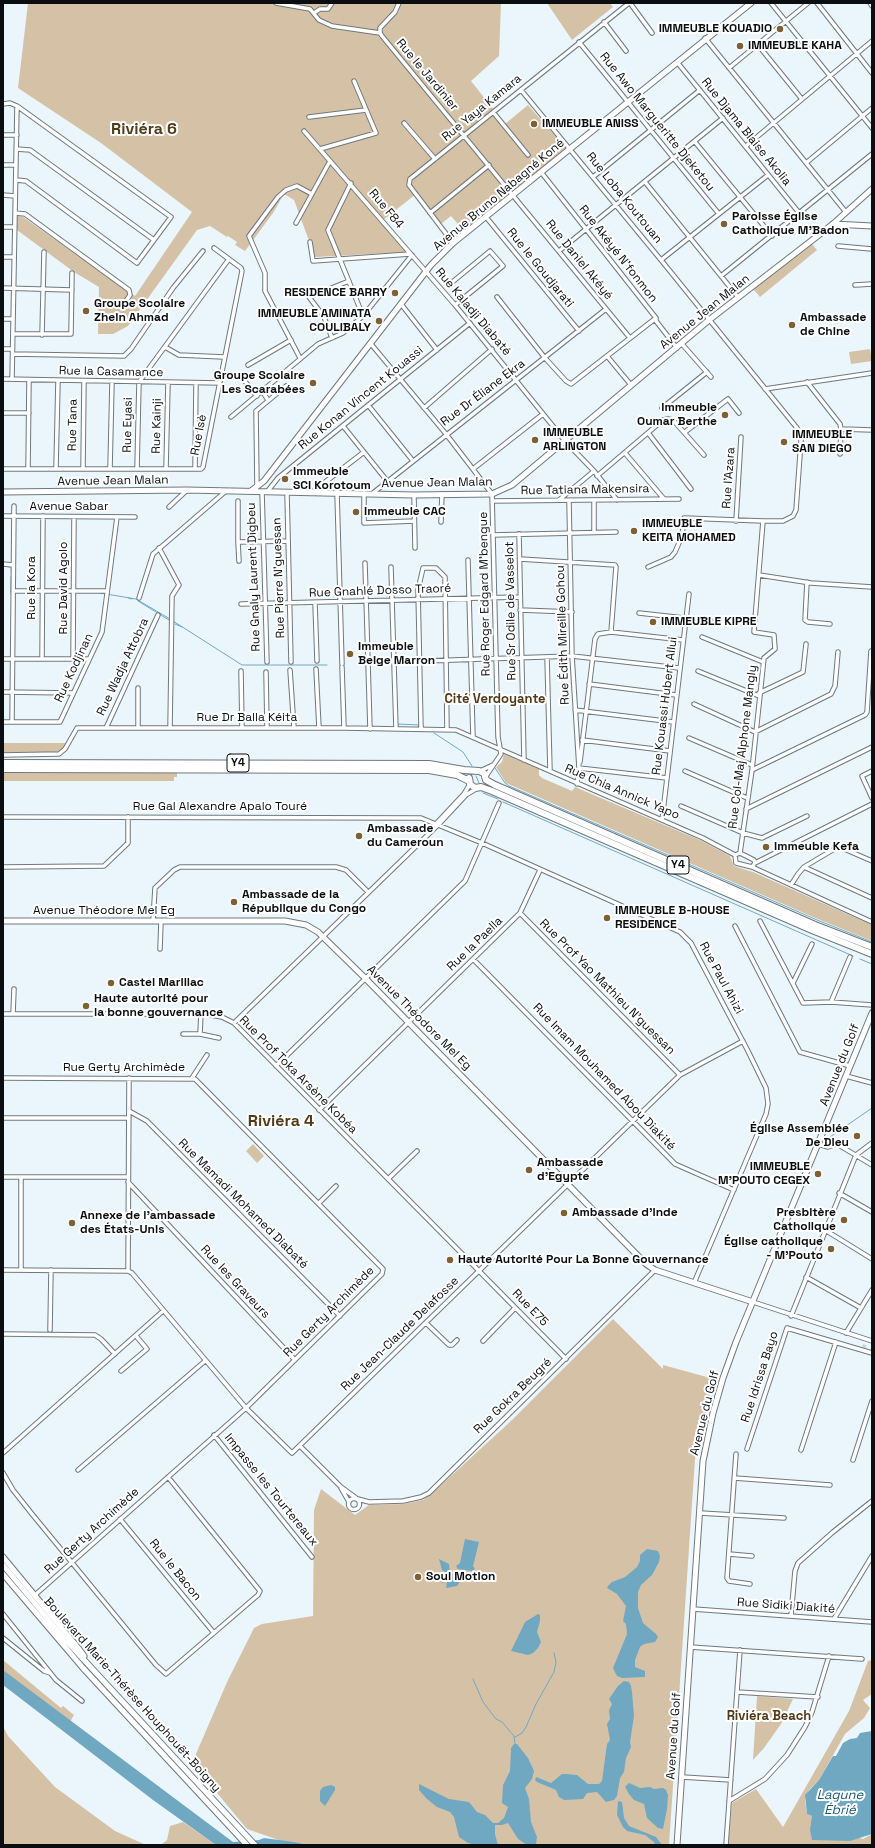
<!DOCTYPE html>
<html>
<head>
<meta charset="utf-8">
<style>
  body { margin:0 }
  #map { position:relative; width:875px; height:1848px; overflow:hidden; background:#eaf6fc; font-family:"Space Grotesk",sans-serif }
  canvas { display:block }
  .frame { position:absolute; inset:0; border:4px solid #0a0e10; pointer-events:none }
</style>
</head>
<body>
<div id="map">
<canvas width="875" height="1848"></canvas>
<div class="frame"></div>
</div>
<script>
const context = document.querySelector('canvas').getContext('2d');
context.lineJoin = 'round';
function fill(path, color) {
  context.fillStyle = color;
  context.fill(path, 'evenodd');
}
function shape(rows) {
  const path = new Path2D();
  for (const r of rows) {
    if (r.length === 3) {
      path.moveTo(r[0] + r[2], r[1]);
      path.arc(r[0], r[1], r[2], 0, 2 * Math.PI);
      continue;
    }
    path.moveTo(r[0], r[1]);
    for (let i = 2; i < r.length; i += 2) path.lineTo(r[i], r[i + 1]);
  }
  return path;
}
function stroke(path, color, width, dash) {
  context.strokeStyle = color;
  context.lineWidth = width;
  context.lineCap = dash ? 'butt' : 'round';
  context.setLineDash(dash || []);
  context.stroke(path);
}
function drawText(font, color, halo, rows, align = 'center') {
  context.font = font + ' "Space Grotesk",sans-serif';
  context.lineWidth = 4;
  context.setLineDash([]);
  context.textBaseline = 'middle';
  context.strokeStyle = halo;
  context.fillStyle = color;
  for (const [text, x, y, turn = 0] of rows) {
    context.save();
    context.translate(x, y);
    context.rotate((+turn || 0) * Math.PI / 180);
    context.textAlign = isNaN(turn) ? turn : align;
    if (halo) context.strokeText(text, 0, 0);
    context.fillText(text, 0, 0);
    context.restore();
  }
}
const green = shape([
  [28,3,501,3,499,56,471,81,505,124,528,105,566,148,464,231,451,216,441,224,416,194,382,221,409,252,315,257,294,200,284,194,273,213,245,251,235,245,237,242,228,236,227,237,210,226,197,230,128,326,113,334,98,334,99,287,74,272,17,230,17,216,23,217,135,296,192,212,101,143,18,88],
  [547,3,610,3,613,7,572,40],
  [812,244,817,250,760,297,753,289],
  [870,349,872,361,851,364,849,352],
  [3,743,66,743,63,748,57,752,3,753],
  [504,754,539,769,539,775,542,778,572,791,575,787,702,841,730,856,734,866,753,872,872,925,872,941,813,917,506,783,496,767,502,762],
  [3,772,177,772,177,777,174,777,174,781,3,781],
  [253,1144,264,1156,257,1163,246,1151],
  [613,1319,663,1369,663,1365,714,1379,695,1459,669,1845,293,1845,247,1829,192,1763,228,1680,254,1628,262,1624,313,1616,314,1510,321,1489,355,1515,369,1505,403,1504,423,1500,439,1487,512,1420],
  [3,1660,61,1708,63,1706,74,1715,67,1727,3,1677],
  [872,1660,872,1694,863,1700,870,1708,864,1718,845,1734,819,1780,809,1790,805,1800,807,1814,812,1816,812,1822,863,1839,872,1834,872,1845,728,1845,732,1803,756,1789,783,1827,849,1711,868,1661],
  [757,1696,793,1699,781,1724,764,1748,753,1760],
  [3,1726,8,1736,55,1787,115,1831,146,1845,3,1845],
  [183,1822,216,1845,161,1845,167,1840,170,1826]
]);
const water = shape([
  [465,1539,479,1542,473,1566,475,1569,472,1571,458,1569,456,1566,460,1563],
  [647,1549,658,1551,660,1556,659,1562,652,1575,641,1585,638,1592,638,1608,643,1623,656,1634,658,1637,655,1642,644,1644,640,1647,635,1660,635,1667,645,1671,645,1677,622,1678,617,1676,613,1668,627,1634,626,1624,623,1621,626,1606,617,1594,607,1588,608,1586,612,1582,625,1577,637,1567,640,1561,640,1555],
  [439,1559,449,1564,450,1573,463,1577,457,1586,446,1588,447,1581,443,1583,441,1582,441,1579,448,1578,449,1574,442,1570],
  [538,1614,540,1615,540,1621,537,1632,541,1642,538,1648,533,1653,528,1655,511,1651,525,1622],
  [3,1670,233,1842,259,1840,264,1838,294,1842,307,1845,216,1845,153,1800,3,1685],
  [624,1681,629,1682,631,1686,632,1692,634,1716,630,1742,631,1747,626,1758,624,1772,620,1778,617,1796,614,1800,606,1802,597,1792,587,1793,583,1799,564,1800,559,1797,556,1790,537,1782,535,1780,536,1777,551,1783,562,1774,566,1774,577,1775,588,1784,599,1784,602,1781,607,1744,610,1740,607,1724,610,1719,609,1710,612,1704,609,1699,618,1686],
  [872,1731,872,1834,850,1841,812,1840,810,1830,812,1816,807,1814,805,1795,819,1780,833,1756,836,1756,843,1743,850,1739,857,1738,860,1733],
  [514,1744,517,1744,528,1758,534,1771,532,1779,525,1788,529,1799,531,1822,537,1837,536,1844,527,1845,518,1839,508,1823,502,1825,495,1825,495,1834,498,1845,476,1845,468,1843,459,1837,454,1817,450,1812,437,1807,427,1799,419,1790,419,1784,449,1799,469,1802,477,1812,485,1815,493,1823,498,1823,504,1818,508,1807,502,1803,503,1785,510,1771,511,1748],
  [629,1783,640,1788,650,1787,654,1789,663,1788,666,1790,668,1795,667,1809,663,1829,658,1828,647,1818,644,1804,634,1800,629,1794,625,1787],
  [331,1785,335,1787,335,1790,325,1806,320,1801,320,1791,323,1787],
  [618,1801,622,1802,624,1818,629,1826,656,1837,662,1845,655,1845,654,1842,645,1835,627,1831,623,1827,617,1815]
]);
const stream = shape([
  [3,566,11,567,12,578],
  [11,593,11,577],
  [100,593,136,599,170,619],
  [128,598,132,599],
  [138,601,169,620],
  [173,621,242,665,327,665],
  [175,624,182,627],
  [397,724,420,725],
  [434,733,463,752,472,766],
  [495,768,505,783,509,786,817,920,872,942],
  [476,776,479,783],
  [483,793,498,799],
  [503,802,853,956],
  [860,959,872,964],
  [830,1137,872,1108],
  [473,1679,483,1702,496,1719,502,1722,514,1736,515,1744],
  [515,1737,522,1733,526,1727,536,1704,554,1672,556,1662,554,1653]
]);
const streetTunnel = shape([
  [864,1348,865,1343]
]);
const street = shape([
  [276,3,310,9,319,20,332,26,380,33],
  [399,3,395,12,380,28,380,33,382,36,630,338],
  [630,3,652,33],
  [771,3,872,128],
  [817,3,872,73],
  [870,3,872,6],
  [314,13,320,9,328,9,332,3],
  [604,22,626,51],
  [705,38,845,211],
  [579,42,719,214],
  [758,45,801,98],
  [677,62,800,214],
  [729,68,808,3],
  [521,90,661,260,797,428,800,434,801,441,796,510,793,516,783,521,763,521,684,518,682,536,675,552,671,557,648,567],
  [3,104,10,103,17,106,171,217,137,263,26,181,16,180],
  [493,112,528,155],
  [309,117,366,110],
  [404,123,435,159],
  [304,131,455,305,565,441,594,471,617,500],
  [3,135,17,135],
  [695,142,772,236],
  [746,146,872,41],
  [16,149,30,150,154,240],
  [320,149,376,133,354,81],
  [806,163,872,108],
  [3,165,16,165],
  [541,172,656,318,656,321,677,348],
  [593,177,700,90],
  [645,182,738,297],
  [351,183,328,230,363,316],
  [3,195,15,196],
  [15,213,25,214,129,290,130,295,126,301],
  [430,213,489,165],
  [486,217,579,331],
  [296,223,330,161],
  [3,227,15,227],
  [310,242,313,261,410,254],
  [453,243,409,185,410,179,629,3],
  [838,246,872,249],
  [559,251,723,118],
  [3,257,14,257],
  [661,260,768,175],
  [721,276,872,154],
  [450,284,490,251,503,266,455,305],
  [855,285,872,284],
  [3,288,72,290],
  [497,297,545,358,566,381,571,384,656,318],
  [401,304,437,350],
  [3,319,13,319],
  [13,334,71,334,72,273],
  [42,335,44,252],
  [332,338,324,317,309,297,349,281],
  [371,344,446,434,492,494,498,737,501,754,486,776],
  [682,344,711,377],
  [165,347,179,355,224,357],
  [3,349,12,349],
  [13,354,124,356,131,349,173,288,203,251],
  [607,356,631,385],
  [300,358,265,291,265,273,249,236,278,197,286,190,297,186,312,194],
  [248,365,291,340],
  [3,379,220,383],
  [12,379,17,106],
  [243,379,257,396],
  [807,382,840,424,841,429,840,454],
  [765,389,872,373],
  [262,391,268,400],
  [368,405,413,461],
  [424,408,492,349],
  [662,408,707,372],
  [3,413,29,413],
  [231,417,318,344,343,333,363,316,412,255],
  [343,426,388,482],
  [841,429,872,430],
  [685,432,728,399,739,413],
  [649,434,691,489],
  [625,453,664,499],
  [56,468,58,381],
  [3,469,201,469,203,467,242,271,241,268,214,248],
  [28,469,29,380],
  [83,469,84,381],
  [110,469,112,382],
  [137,469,139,382,229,259],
  [166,469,168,383],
  [195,469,196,383],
  [473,469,543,414],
  [597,476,663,420,668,419,673,420,704,455],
  [257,486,256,411,286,386],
  [262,492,267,662],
  [267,492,278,478,470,323],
  [287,493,291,662],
  [311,493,364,452],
  [337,493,342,664],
  [364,493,364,523,414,521],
  [373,493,606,309],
  [414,495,415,548],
  [559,500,594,471],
  [594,500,594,532],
  [238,501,238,542,288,541],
  [492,501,679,499],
  [569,501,572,656,579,768,667,778],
  [169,507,187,490],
  [3,516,135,517],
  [736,521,741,437],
  [441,522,442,494],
  [519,534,524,760],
  [493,535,616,532],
  [238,542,239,561],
  [159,548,179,585,172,596,170,728],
  [520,559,615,565,616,567,611,632],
  [468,560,473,737],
  [365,563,370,729],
  [3,564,13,565],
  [391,567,396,729],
  [759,575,811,583,872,587],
  [807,582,805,620,808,622,830,624],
  [13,591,107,591],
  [139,598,153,554,226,491],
  [315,603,317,661],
  [241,604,520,597],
  [520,610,572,612],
  [639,613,711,621],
  [702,637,763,662],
  [547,657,550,771],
  [3,659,88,659],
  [42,659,43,516],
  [73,659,74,517],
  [394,662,572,656,679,668],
  [342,667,344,728],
  [316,669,319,728],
  [290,670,294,728],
  [241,671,242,728],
  [698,671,759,696],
  [266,672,267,728],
  [589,684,676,695],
  [3,692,73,693],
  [759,693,803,672,806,644],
  [694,704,755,732,831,694,835,686,838,652],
  [575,710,673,722],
  [3,722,60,722,102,632,117,517],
  [12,722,14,506],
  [106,728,158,615],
  [138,728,138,688],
  [421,728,418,590,423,568,436,568,445,577,447,730],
  [689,738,752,765],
  [582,740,670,751],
  [3,755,59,754,65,749,77,728,344,728,456,730,703,838,735,855],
  [580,762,595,639,598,634,611,632,683,640],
  [752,770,865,715,867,712,871,651],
  [480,771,493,765],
  [685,771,747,798],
  [872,771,862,776,872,798],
  [577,784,579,768],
  [681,806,743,833,762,838,807,816],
  [746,809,872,747],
  [3,817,421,818,482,843,680,932,691,943,748,1051,766,1088,768,1104,766,1114,694,1283],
  [662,820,689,594],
  [434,826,464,794,470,784],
  [740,853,752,770,764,658,775,649,774,635,754,632,763,521],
  [740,853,754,860,755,863,752,867,736,863,735,855,740,853],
  [755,863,872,804],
  [3,867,104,866,128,843,128,817],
  [752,867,872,922],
  [804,867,872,898],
  [791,885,798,874,804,867,836,848,842,848,872,861],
  [520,913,680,1075],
  [153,921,155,888,174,870,180,867,336,867,346,870,368,892],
  [760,921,803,1003,831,1002,872,1005],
  [735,926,800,1052,850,1066],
  [160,949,161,921],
  [473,959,675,1164,734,1190],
  [793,983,812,944],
  [831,1002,850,957],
  [3,1014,205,1014,222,1017,234,1023,566,1359],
  [13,1014,14,989],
  [234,1023,438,825,466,795,476,789],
  [183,1034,200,1034,219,1038],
  [200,1034,201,1013],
  [276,1066,465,881,499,803],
  [846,1076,872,1083],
  [3,1078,195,1079,383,1269,382,1274,246,1408,35,1595],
  [192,1078,207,1055],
  [319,1110,520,913,540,870],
  [129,1111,147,1121,340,1316],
  [3,1118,129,1118],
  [818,1144,828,1147,837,1144,872,1165],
  [3,1177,128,1177],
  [388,1179,417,1151],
  [128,1182,295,1360],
  [839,1193,872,1212],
  [319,1203,336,1186],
  [825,1230,872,1259],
  [3,1270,128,1271,132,1273,246,1408,292,1453,680,1075,743,1041],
  [21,1270,21,1178],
  [128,1271,129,1078],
  [806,1277,861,1308],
  [753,1302,872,1341],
  [791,1316,856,1155,872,1143],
  [426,1323,449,1345,452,1345,457,1340],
  [50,1330,51,1270],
  [846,1333,872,1290],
  [3,1334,95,1335,101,1339,115,1354],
  [483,1341,515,1308],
  [121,1371,147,1349,136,1336],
  [214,1435,312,1557],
  [300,1446,341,1487,356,1498],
  [747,1449,787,1328,872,1353],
  [801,1450,836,1342],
  [3,1453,163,1311],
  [736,1454,727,1578,729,1581,750,1584],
  [853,1460,872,1401],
  [78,1470,205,1361],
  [3,1473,13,1490,32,1514,156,1665,166,1674,258,1595,260,1591,168,1477],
  [734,1478,830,1485],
  [341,1488,349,1502],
  [354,1504,5.5],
  [358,1499,369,1502,403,1501,421,1497,429,1493,655,1270],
  [700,1513,784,1518],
  [120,1519,214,1633],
  [729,1554,752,1556],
  [693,1609,872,1622],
  [3,1614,56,1680,82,1701],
  [791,1616,795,1571,798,1563,833,1532,872,1501],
  [834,1619,872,1556],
  [3,1638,44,1671,50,1673],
  [690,1647,862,1659],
  [737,1692,818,1697],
  [682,1777,731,1780],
  [729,1801,765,1779,787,1755,805,1727,812,1712,829,1656],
  [726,1845,740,1650]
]);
const secondary = shape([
  [833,224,872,226],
  [251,491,264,481,431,265,453,243,751,3],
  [3,492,187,490,414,495,492,494,512,485,709,320,833,224,872,189],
  [3,921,285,921,306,925,318,932,366,979,646,1264,655,1270,753,1302],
  [3,1557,79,1649,84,1656],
  [3,1565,61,1635,255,1845],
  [3,1574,83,1668,247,1845],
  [677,1845,703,1461,713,1413,723,1378,736,1342,872,1013]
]);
const highway = shape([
  [3,763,429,764,464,770,479,771,484,773,486,780,495,785,815,925,872,947],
  [3,769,429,770,457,775,469,781],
  [469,778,470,784,475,788,481,787,492,791,812,930,872,954]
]);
const markers = [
  [780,29,4,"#7d6134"],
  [740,46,4,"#7d6134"],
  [534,124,4,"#7d6134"],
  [724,224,4,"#7d6134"],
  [395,293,4,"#7d6134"],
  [86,311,4,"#7d6134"],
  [379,321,4,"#7d6134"],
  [792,325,4,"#7d6134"],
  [313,383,4,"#7d6134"],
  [725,415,4,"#7d6134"],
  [535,440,4,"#7d6134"],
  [784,442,4,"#7d6134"],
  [285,479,4,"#7d6134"],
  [356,512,4,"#7d6134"],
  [634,531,4,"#7d6134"],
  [653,622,4,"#7d6134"],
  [350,654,4,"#7d6134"],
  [359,836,4,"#7d6134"],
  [766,847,4,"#7d6134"],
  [234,902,4,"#7d6134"],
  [607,918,4,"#7d6134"],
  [111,983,4,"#7d6134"],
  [86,1006,4,"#7d6134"],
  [857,1136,4,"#7d6134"],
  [529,1170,4,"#7d6134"],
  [818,1174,4,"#7d6134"],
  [564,1213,4,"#7d6134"],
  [844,1220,4,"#7d6134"],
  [72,1223,4,"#7d6134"],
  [831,1249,4,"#7d6134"],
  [450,1260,4,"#7d6134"],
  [418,1577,4,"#7d6134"]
];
const shields = [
  [238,763,22],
  [678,865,22]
];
const shieldNames = [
  ["Y4",238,763],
  ["Y4",678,865]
];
const poiNames = [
  ["IMMEUBLE KOUADIO",772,29,"right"],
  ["IMMEUBLE KAHA",748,46],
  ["IMMEUBLE ANISS",542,124],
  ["Paroisse Église",732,217],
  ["Catholique M’Badon",732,231],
  ["RESIDENCE BARRY",387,293,"right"],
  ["Groupe Scolaire",94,304],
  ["Zhein Ahmad",94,318],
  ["IMMEUBLE AMINATA",371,314,"right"],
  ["COULIBALY",371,328,"right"],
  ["Ambassade",800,318],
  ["de Chine",800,332],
  ["Groupe Scolaire",305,376,"right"],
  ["Les Scarabées",305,390,"right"],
  ["Immeuble",717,408,"right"],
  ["Oumar Berthe",717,422,"right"],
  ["IMMEUBLE",543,433],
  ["ARLINGTON",543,447],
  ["IMMEUBLE",792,435],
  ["SAN DIEGO",792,449],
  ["Immeuble",293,472],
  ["SCI Korotoum",293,486],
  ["Immeuble CAC",364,512],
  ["IMMEUBLE",642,524],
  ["KEITA MOHAMED",642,538],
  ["IMMEUBLE KIPRE",661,622],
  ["Immeuble",358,647],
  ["Beige Marron",358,661],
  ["Ambassade",367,829],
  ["du Cameroun",367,843],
  ["Immeuble Kefa",774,847],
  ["Ambassade de la",242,895],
  ["République du Congo",242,909],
  ["IMMEUBLE B-HOUSE",615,911],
  ["RESIDENCE",615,925],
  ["Castel Marillac",119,983],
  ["Haute autorité pour",94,999],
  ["la bonne gouvernance",94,1013],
  ["Église Assemblée",849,1129,"right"],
  ["De Dieu",849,1143,"right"],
  ["Ambassade",537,1163],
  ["d'Egypte",537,1177],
  ["IMMEUBLE",810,1167,"right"],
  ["M'POUTO CEGEX",810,1181,"right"],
  ["Ambassade d’Inde",572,1213],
  ["Presbitère",836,1213,"right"],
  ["Catholique",836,1227,"right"],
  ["Annexe de l'ambassade",80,1216],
  ["des États-Unis",80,1230],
  ["Église catholique",823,1242,"right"],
  ["- M'Pouto",823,1256,"right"],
  ["Haute Autorité Pour La Bonne Gouvernance",458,1260],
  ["Soul Motion",426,1577]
];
const streetNames = [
  ["Rue le Jardinier",427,75,50],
  ["Rue Yaya Kamara",482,108,-39],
  ["Rue Awo Margueritte Djeketou",657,122,51],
  ["Rue Djama Blaise Akolia",746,132,51],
  ["Avenue Bruno Nabagné Koné",499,195,-40],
  ["Rue Loba Koutouan",624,198,51],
  ["Rue F84",386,209,50],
  ["Rue Akéyé N'fonmon",618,254,52],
  ["Rue Daniel Akéyé",579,260,51],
  ["Rue le Goudjarati",540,268,51],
  ["Rue Kaladji Diabaté",473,312,50],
  ["Avenue Jean Malan",705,312,-39],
  ["Rue la Casamance",111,372,1],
  ["Rue Dr Éliane Ekra",483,393,-37],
  ["Rue Konan Vincent Kouassi",361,398,-39],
  ["Rue Tana",73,425,-89],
  ["Rue Eyasi",128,425,-89],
  ["Rue Kainji",157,426,-89],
  ["Rue Isè",199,435,-79],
  ["Rue l'Azara",729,478,-86],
  ["Avenue Jean Malan",113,481,-1],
  ["Avenue Jean Malan",437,483,-1],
  ["Rue Tatiana Makensira",585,490,-1],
  ["Avenue Sabar",69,507],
  ["Rue Gnaly Laurent Digbeu",254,577,-92],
  ["Rue Pierre N'guessan",279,578,-92],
  ["Rue la Kora",32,588,-90],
  ["Rue David Agolo",64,588,-90],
  ["Rue Gnahlé Dosso Traoré",380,591,-2],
  ["Rue Roger Edgard M'bengue",485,594,-91],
  ["Rue Sr Odile de Vasselot",511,611,-91],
  ["Rue Édith Mireille Gohou",563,635,-92],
  ["Rue Wadja Attobra",123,667,-65],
  ["Rue Kodjinan",74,668,-65],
  ["Rue Kouassi Hubert Allui",665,706,-83],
  ["Rue Dr Balla Kéita",247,718],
  ["Rue Col-Maj Alphone Mangly",743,747,-83],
  ["Rue Chia Annick Yapo",622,792,23],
  ["Rue Gal Alexandre Apalo Touré",220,807],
  ["Avenue Théodore Mel Eg",104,911],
  ["Rue la Paella",475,944,-44],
  ["Rue Paul Ahizi",721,978,62],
  ["Rue Prof Yao Mathieu N'guessan",607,987,45],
  ["Avenue Théodore Mel Eg",419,1018,45],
  ["Avenue du Golf",840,1065,-68],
  ["Rue Gerty Archimède",124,1068],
  ["Rue Prof Toka Arsène Kobéa",298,1075,45],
  ["Rue Imam Mouhamed Abou Diakité",604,1077,46],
  ["Rue Mamadi Mohamed Diabaté",243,1204,45],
  ["Rue les Graveurs",235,1282,47],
  ["Rue E75",530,1308,46],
  ["Rue Gerty Archimède",329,1312,-45],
  ["Rue Jean-Claude Delafosse",400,1334,-44],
  ["Rue Idrissa Bayo",760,1377,-72],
  ["Rue Gokra Beugré",513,1396,-44],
  ["Avenue du Golf",705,1413,-76],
  ["Impasse les Tourtereaux",271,1490,51],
  ["Rue Gerty Archimède",92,1531,-42],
  ["Rue le Bacon",175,1570,51],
  ["Rue Sidiki Diakité",786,1606,4],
  ["Boulevard Marie-Thérèse Houphouët-Boigny",132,1695,48],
  ["Avenue du Golf",674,1736,-86]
];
const neighbourhoodNames = [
  ["Cité Verdoyante",495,699],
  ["Riviéra Beach",769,1716]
];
const waterNames = [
  ["Lagune",840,1795],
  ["Ébrié",840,1810]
];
const districtNames = [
  ["Riviéra 6",144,130],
  ["Riviéra 4",281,1122]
];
fill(green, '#d5c2a6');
fill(water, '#70a8c2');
stroke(stream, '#70a8c2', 1);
stroke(streetTunnel, '#c8d3d9', 3.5, [3.5, 2]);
stroke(street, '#6e797e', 5.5);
stroke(secondary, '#6e797e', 7);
stroke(highway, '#6e797e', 8);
stroke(street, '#fff', 3.5);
stroke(secondary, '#fff', 5);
stroke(highway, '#fff', 6);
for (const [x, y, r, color] of markers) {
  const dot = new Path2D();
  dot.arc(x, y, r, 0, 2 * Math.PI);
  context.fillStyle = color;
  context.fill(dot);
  stroke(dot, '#fff', 1.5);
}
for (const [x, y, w] of shields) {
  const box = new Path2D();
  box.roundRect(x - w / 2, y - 9, w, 18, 3);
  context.fillStyle = '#fff';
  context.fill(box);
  stroke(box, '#0a0e10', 1);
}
drawText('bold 11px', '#0a0e10', null, shieldNames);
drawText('bold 12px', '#0a0e10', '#fff', poiNames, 'left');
drawText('12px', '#0a0e10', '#fff', streetNames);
drawText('bold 13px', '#513b17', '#fff', neighbourhoodNames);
drawText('italic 13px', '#135c77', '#fff', waterNames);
drawText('bold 16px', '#513b17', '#fff', districtNames);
</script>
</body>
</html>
